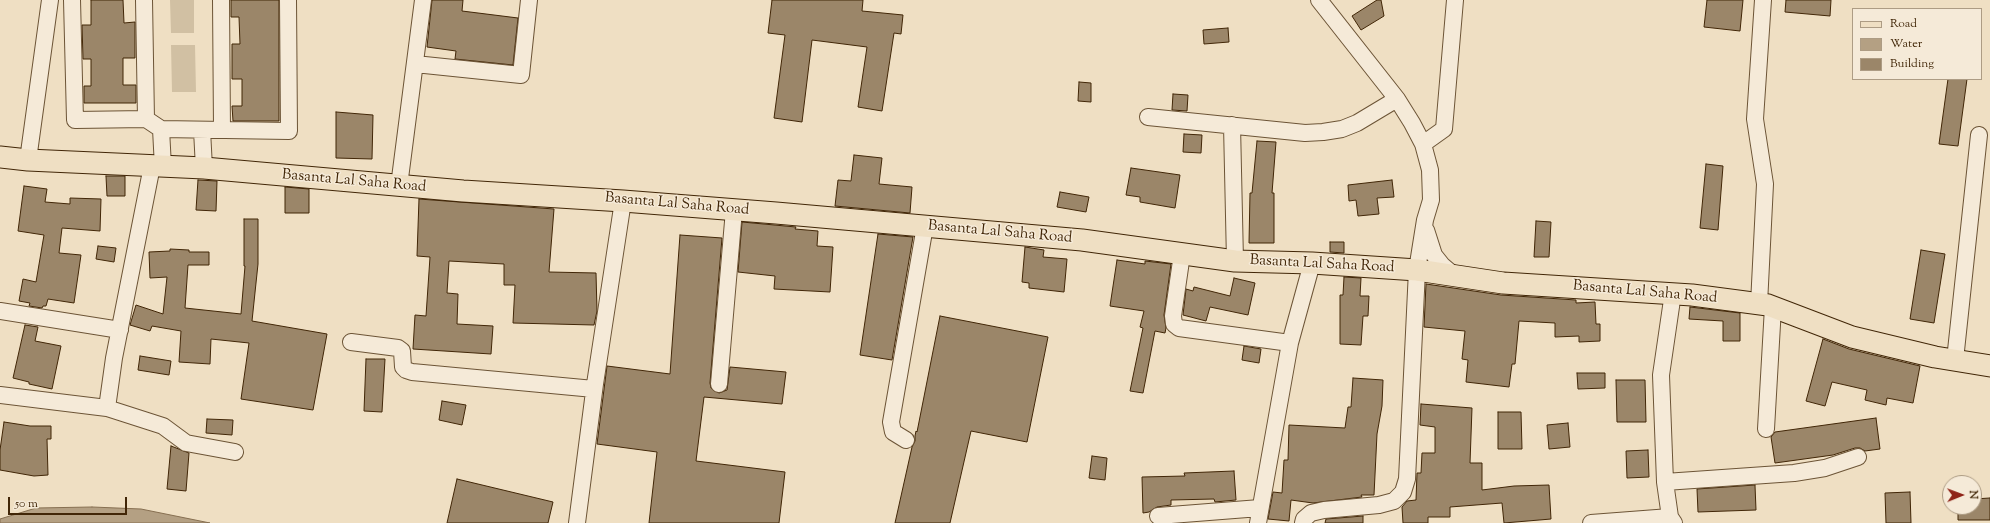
<!DOCTYPE html>
<html>
<head>
<meta charset="utf-8">
<style>
  body { margin:0 }
  #map { position:relative; width:1990px; height:523px; overflow:hidden; background:#efdfc3; font-family:"Sorts Mill Goudy",serif }
  canvas { display:block }
  .legend { position:absolute; left:1852px; top:8px; width:130px; height:72px; box-sizing:border-box; background:#f5ead8; border:1px solid #ad9c84; margin:0; padding:5px 7px; list-style:none; font-size:12px; color:#412607 }
  .legend li { display:flex; align-items:center; gap:8px; height:20px }
  .legend b { width:20px; border:1px solid #ad9c84 }
  .north { position:absolute; left:1942px; top:475px; width:40px; height:40px; box-sizing:border-box; background:#f5ead8; border:1px solid #ad9c84; border-radius:50%; rotate:89deg; font-size:11px; font-weight:700; line-height:16px; text-align:center; color:#412607 }
  .north::after { content:''; display:block; margin:auto; width:14px; height:18px; background:#8f2418; clip-path:polygon(50% 0,100% 100%,50% 72%,0 100%) }
  .scale { position:absolute; left:8px; top:497px; width:119px; height:18px; box-sizing:border-box; border:2px solid #412607; border-top:0; padding-left:5px; font-size:12px; line-height:14px; white-space:nowrap; color:#412607; -webkit-text-stroke:3px #f5ead8; paint-order:stroke }
</style>
</head>
<body>
<div id="map">
<canvas width="1990" height="523"></canvas>
<ul class="legend">
<li><b style="height:5px;background:#efdfc3"></b>Road</li>
<li><b style="height:11px;background:#b4a083"></b>Water</li>
<li><b style="height:11px;background:#9b8669"></b>Building</li>
</ul>
<div class="north">N</div>
<div class="scale">50 m</div>
</div>
<script>
const context = document.querySelector('canvas').getContext('2d');
context.lineJoin = 'round';
function fill(path, color) {
  context.fillStyle = color;
  context.fill(path, 'evenodd');
}
function shape(rows) {
  const path = new Path2D();
  for (const r of rows) {
    path.moveTo(r[0], r[1]);
    for (let i = 2; i < r.length; i += 2) path.lineTo(r[i], r[i + 1]);
  }
  return path;
}
function stroke(path, color, width, dash) {
  context.strokeStyle = color;
  context.lineWidth = width;
  context.lineCap = dash ? 'butt' : 'round';
  context.setLineDash(dash || []);
  context.stroke(path);
}
function drawText(font, color, halo, rows, align = 'center') {
  context.font = font + ' "Sorts Mill Goudy",serif';
  context.lineWidth = 3;
  context.setLineDash([]);
  context.textBaseline = 'middle';
  context.strokeStyle = halo;
  context.fillStyle = color;
  for (const [text, x, y, turn = 0] of rows) {
    context.save();
    context.translate(x, y);
    context.rotate((+turn || 0) * Math.PI / 180);
    context.textAlign = isNaN(turn) ? turn : align;
    if (halo) context.strokeText(text, 0, 0);
    context.fillText(text, 0, 0);
    context.restore();
  }
}
const green = shape([
  [170,0,194,0,194,33,171,33],
  [171,45,195,45,196,92,172,92]
]);
const water = shape([
  [92,507,141,509,210,523,0,523,0,519,36,508,92,507]
]);
const building = shape([
  [91,0,123,0,124,23,135,22,135,58,123,58,123,85,136,85,136,103,84,103,84,86,91,86,91,59,83,59,82,25,91,25,91,0],
  [231,0,279,0,279,121,233,121,232,106,242,106,242,79,232,79,232,44,240,44,239,17,231,17,231,0],
  [432,0,463,0,462,11,518,18,513,65,455,59,456,51,427,47,432,0],
  [772,0,863,0,862,11,903,15,901,34,894,33,882,111,858,107,867,47,812,40,802,122,774,118,785,35,768,33,772,0],
  [1377,0,1381,0,1384,16,1361,30,1352,16,1377,0],
  [1707,0,1743,0,1740,31,1704,27,1707,0],
  [1786,0,1831,0,1830,16,1785,12,1786,0],
  [1228,28,1229,42,1204,44,1203,30,1228,28],
  [1948,79,1967,79,1958,146,1939,144,1948,79],
  [1079,82,1091,83,1091,102,1078,101,1079,82],
  [1173,94,1188,95,1187,111,1172,110,1173,94],
  [336,112,373,115,372,159,336,158,336,112],
  [1184,134,1202,135,1201,153,1183,152,1184,134],
  [1257,141,1276,142,1272,193,1274,193,1274,243,1249,243,1250,193,1252,193,1257,141],
  [854,155,882,158,879,184,912,187,910,213,835,206,838,180,851,181,854,155],
  [1706,164,1723,166,1718,230,1700,228,1706,164],
  [1131,168,1180,175,1175,208,1140,202,1140,197,1126,195,1131,168],
  [106,176,125,176,125,196,107,196,106,176],
  [198,180,217,181,216,211,196,210,198,180],
  [1392,180,1394,197,1377,198,1379,214,1358,216,1356,200,1349,201,1348,185,1392,180],
  [24,186,47,189,45,202,70,204,70,198,101,199,100,231,62,228,59,253,81,255,74,303,48,299,46,306,43,306,42,308,29,306,30,303,19,301,23,279,36,282,44,235,18,231,24,186],
  [285,187,309,189,309,213,285,213,285,187],
  [1060,192,1089,197,1086,212,1057,207,1060,192],
  [419,199,554,209,549,272,596,273,597,311,594,325,513,323,515,285,504,285,504,264,449,261,447,293,458,294,457,324,493,326,491,354,413,349,415,315,426,316,430,257,417,256,419,199],
  [244,219,258,219,258,264,252,321,327,334,313,410,241,399,249,343,211,339,210,364,179,362,181,331,152,326,150,331,130,325,136,305,163,314,167,277,150,278,149,252,170,251,170,249,189,250,189,252,209,252,209,265,188,265,185,308,241,314,245,266,244,266,244,219],
  [1536,221,1551,222,1549,257,1534,257,1536,221],
  [742,222,796,227,795,229,818,231,817,246,833,247,830,292,774,289,775,276,738,272,742,222],
  [878,234,913,237,892,360,860,355,878,234],
  [680,235,722,238,710,383,711,388,719,393,727,390,730,367,786,372,782,404,704,397,696,461,785,472,779,523,649,523,657,452,597,444,607,366,670,374,680,235],
  [1330,242,1344,242,1344,253,1330,252,1330,242],
  [98,246,116,248,114,262,96,259,98,246],
  [1025,247,1044,250,1043,257,1067,259,1064,292,1029,288,1029,283,1022,282,1025,247],
  [1921,250,1945,254,1934,323,1910,319,1921,250],
  [1117,260,1145,264,1145,261,1171,264,1164,315,1166,328,1165,333,1155,331,1143,393,1130,391,1143,328,1140,327,1144,311,1110,306,1117,260],
  [1344,277,1361,278,1360,296,1369,296,1368,316,1363,316,1361,345,1340,344,1340,295,1343,295,1344,277],
  [1234,278,1255,283,1248,315,1210,307,1206,321,1183,315,1186,289,1193,291,1194,287,1230,296,1234,278],
  [1426,284,1501,295,1576,300,1576,303,1595,302,1596,324,1600,324,1600,341,1579,342,1579,336,1555,337,1555,323,1519,321,1515,364,1512,364,1509,387,1466,382,1468,360,1462,359,1465,331,1424,327,1426,284],
  [1690,307,1740,313,1740,341,1723,341,1723,321,1689,319,1690,307],
  [940,316,1048,337,1027,442,971,431,950,523,895,523,912,447,915,441,915,436,916,431,917,432,940,316],
  [25,325,38,327,35,341,61,346,52,389,29,384,29,382,13,378,25,325],
  [1823,339,1849,349,1920,366,1913,403,1887,398,1886,405,1865,400,1867,390,1832,382,1825,406,1806,401,1823,339],
  [1244,346,1261,349,1259,363,1242,360,1244,346],
  [140,356,171,361,169,375,138,370,140,356],
  [366,359,385,359,382,412,364,411,366,359],
  [1577,373,1605,373,1605,388,1578,389,1577,373],
  [1353,378,1383,380,1382,406,1377,434,1374,495,1361,495,1362,497,1313,503,1291,500,1289,521,1268,519,1273,492,1282,493,1284,460,1288,460,1289,425,1345,428,1348,407,1351,407,1353,378],
  [1616,380,1645,380,1646,422,1617,422,1616,380],
  [442,401,466,405,462,425,439,420,442,401],
  [1421,404,1472,408,1470,463,1482,463,1482,490,1514,486,1549,485,1551,519,1504,523,1502,503,1450,507,1450,517,1428,517,1428,523,1403,523,1402,507,1407,501,1416,500,1417,473,1421,473,1422,453,1435,453,1435,427,1420,425,1421,404],
  [1498,412,1521,412,1522,449,1498,449,1498,412],
  [1876,418,1880,449,1865,451,1860,448,1855,448,1833,455,1775,463,1771,437,1775,432,1876,418],
  [207,419,233,420,232,435,206,433,207,419],
  [4,422,30,426,51,426,51,439,47,439,48,475,34,476,0,470,0,450,4,422],
  [1568,423,1570,447,1549,449,1547,425,1568,423],
  [171,446,189,453,186,491,167,489,171,446],
  [1648,450,1649,477,1627,478,1626,451,1648,450],
  [1092,456,1107,458,1105,480,1089,478,1092,456],
  [1234,471,1236,500,1215,502,1214,499,1171,500,1171,505,1157,507,1149,512,1143,513,1142,477,1185,476,1184,473,1234,471],
  [457,479,553,502,548,523,447,523,457,479],
  [1755,485,1756,510,1698,512,1697,489,1755,485],
  [1910,492,1911,523,1886,523,1885,493,1910,492],
  [1990,498,1990,520,1958,520,1958,507,1974,507,1974,499,1990,498],
  [1363,516,1363,523,1325,523,1326,519,1363,516]
]);
const minor = shape([
  [72,0,75,120,146,119,161,129,163,167],
  [144,0,146,119],
  [221,0,222,129],
  [415,64,521,75,529,0],
  [1148,117,1305,133,1323,132,1342,129,1357,123,1397,99],
  [1232,125,1235,261],
  [161,129,289,131,288,0],
  [202,130,204,168],
  [1423,144,1444,129,1455,0],
  [28,160,50,0],
  [152,166,114,358,107,408,163,426,186,443,235,452],
  [399,186,423,0],
  [1426,230,1434,255,1442,265,1455,276],
  [1182,254,1173,316,1174,324,1179,328,1290,343],
  [1673,293,1661,375,1665,482,1670,517,1674,523],
  [1759,304,1765,184,1755,119,1763,0],
  [0,311,120,330],
  [351,342,398,348,402,351,403,367,406,370,412,372,594,389],
  [1955,360,1979,135],
  [719,384,734,210],
  [0,395,107,408],
  [1766,429,1773,307],
  [906,440,893,432,891,422,925,226],
  [1665,482,1794,473,1825,468,1858,457],
  [1158,516,1260,508],
  [577,523,595,384,623,201],
  [1258,523,1290,343,1312,263],
  [1303,523,1304,519,1311,513,1324,510,1379,505,1394,501,1403,492,1407,479,1417,270,1425,220,1431,200,1430,170,1423,144,1412,123,1397,99,1319,0],
  [1591,523,1670,517]
]);
const major = shape([
  [0,157,28,160,204,168,463,191,623,201,776,213,1082,240,1235,261,1312,263,1417,270,1503,283,1692,295,1768,305,1852,337,1935,357,1990,366]
]);
const streetNames = [
  ["Basanta Lal Saha Road",354,182,5],
  ["Basanta Lal Saha Road",677,205,5],
  ["Basanta Lal Saha Road",1000,233,5],
  ["Basanta Lal Saha Road",1322,265,3],
  ["Basanta Lal Saha Road",1645,293,5]
];
fill(green, '#d1c0a3');
fill(water, '#b4a083');
stroke(water, '#866f51', 1);
fill(building, '#9b8669');
stroke(building, '#412607', 1);
stroke(minor, '#6c5436', 18);
stroke(major, '#412607', 23);
stroke(minor, '#f5ead8', 16);
stroke(major, '#efdfc3', 21);
drawText('15px', '#412607', '#f5ead8', streetNames);
</script>
</body>
</html>
